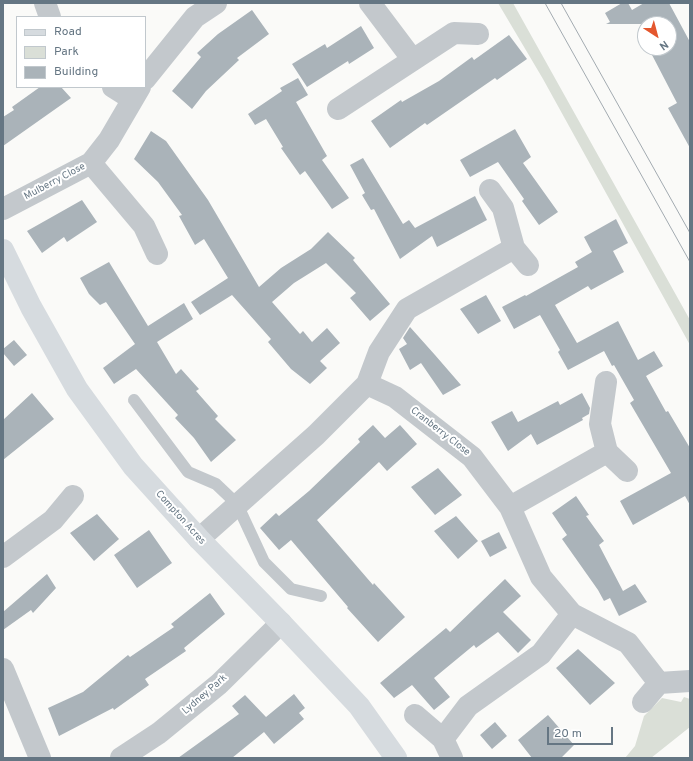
<!DOCTYPE html>
<html>
<head>
<meta charset="utf-8">
<style>
  body { margin:0 }
  #map { position:relative; width:693px; height:761px; overflow:hidden; background:#fafaf8; font-family:Overpass,sans-serif }
  canvas { display:block }
  .frame { position:absolute; inset:0; border:4px solid #657683; pointer-events:none }
  .legend { position:absolute; left:16px; top:16px; width:130px; height:72px; box-sizing:border-box; background:#fff; border:1px solid #c1c8cd; margin:0; padding:5px 7px; list-style:none; font-size:12px; color:#657683 }
  .legend li { display:flex; align-items:center; gap:8px; height:20px }
  .legend b { width:20px; border:1px solid #c1c8cd }
  .north { position:absolute; left:637px; top:16px; width:40px; height:40px; box-sizing:border-box; background:#fff; border:1px solid #c1c8cd; border-radius:50%; rotate:144deg; font-size:11px; font-weight:700; line-height:16px; text-align:center; color:#657683 }
  .north::after { content:''; display:block; margin:auto; width:14px; height:18px; background:#e4572e; clip-path:polygon(50% 0,100% 100%,50% 72%,0 100%) }
  .scale { position:absolute; left:547px; top:727px; width:66px; height:18px; box-sizing:border-box; border:2px solid #657683; border-top:0; padding-left:5px; font-size:12px; line-height:14px; white-space:nowrap; color:#657683; -webkit-text-stroke:3px #fff; paint-order:stroke }
</style>
</head>
<body>
<div id="map">
<canvas width="693" height="761"></canvas>
<div class="frame"></div>
<ul class="legend">
<li><b style="height:5px;background:#d6dbdf"></b>Road</li>
<li><b style="height:11px;background:#dadfd7"></b>Park</li>
<li><b style="height:11px;background:#aab3b9"></b>Building</li>
</ul>
<div class="north">N</div>
<div class="scale">20 m</div>
</div>
<script>
const context = document.querySelector('canvas').getContext('2d');
context.lineJoin = 'round';
function fill(path, color) {
  context.fillStyle = color;
  context.fill(path, 'evenodd');
}
function shape(rows) {
  const path = new Path2D();
  for (const r of rows) {
    path.moveTo(r[0], r[1]);
    for (let i = 2; i < r.length; i += 2) path.lineTo(r[i], r[i + 1]);
  }
  return path;
}
function stroke(path, color, width, dash) {
  context.strokeStyle = color;
  context.lineWidth = width;
  context.lineCap = dash ? 'butt' : 'round';
  context.setLineDash(dash || []);
  context.stroke(path);
}
function drawText(font, color, halo, rows, align = 'center') {
  context.font = font + ' Overpass,sans-serif';
  context.lineWidth = 4;
  context.setLineDash([]);
  context.textBaseline = 'middle';
  context.strokeStyle = halo;
  context.fillStyle = color;
  for (const [text, x, y, turn = 0] of rows) {
    context.save();
    context.translate(x, y);
    context.rotate((+turn || 0) * Math.PI / 180);
    context.textAlign = isNaN(turn) ? turn : align;
    if (halo) context.strokeText(text, 0, 0);
    context.fillText(text, 0, 0);
    context.restore();
  }
}
const green = shape([
  [498,3,513,3,690,320,690,345,543,79],
  [684,697,690,699,690,727,651,758,625,758,635,746,644,716,662,698,681,702]
]);
const building = shape([
  [622,3,628,3,632,10,644,3,669,3,690,42,690,148,668,108,677,103,651,53,657,50,656,48,669,48,669,24,645,24,645,28,643,24,606,24,610,22,605,13],
  [252,10,269,34,237,58,239,60,206,91,192,109,172,91,201,57,197,53,218,34],
  [361,26,374,48,349,64,348,61,307,87,292,64,325,44,327,48],
  [509,35,527,59,497,80,495,78,427,125,425,123,390,148,371,121,401,100,402,102,439,81,472,57,474,60],
  [298,78,308,95,296,102,327,156,322,160,349,198,332,209,305,171,300,175,281,148,283,147,266,119,255,125,248,114,282,91,280,88],
  [40,87,61,87,71,98,3,146,3,117,14,110,12,107],
  [515,129,531,157,523,163,558,212,539,225,522,201,524,199,498,162,470,177,460,160],
  [151,131,166,141,208,200,259,287,281,268,311,249,328,232,355,258,353,260,390,304,370,321,350,298,356,293,326,263,294,283,272,302,300,334,303,331,312,342,327,328,340,343,320,361,327,368,310,384,291,369,268,342,271,339,232,295,200,315,191,302,228,278,204,239,195,245,179,216,182,215,158,182,134,159],
  [363,158,403,224,409,220,415,228,475,196,487,220,437,247,432,236,400,259,374,209,371,210,362,195,365,193,350,165],
  [82,200,97,222,67,242,64,237,42,253,27,231],
  [616,219,628,243,613,251,624,272,591,290,588,286,555,305,577,343,618,321,638,360,654,351,663,366,646,376,666,412,668,411,690,448,690,505,685,496,633,525,620,501,671,473,630,403,634,400,614,365,612,366,604,351,568,370,558,352,560,350,540,315,514,329,502,307,525,295,526,296,578,267,575,262,592,252,584,237],
  [109,262,148,326,184,303,193,319,157,342,176,374,181,369,199,389,196,391,218,416,215,419,236,440,211,462,194,438,175,418,178,415,136,369,114,384,103,368,135,344,106,302,100,305,89,294,80,278],
  [486,295,501,321,478,334,460,309],
  [410,327,435,355,461,385,443,395,421,363,410,370,399,349,407,344,403,338],
  [14,340,27,355,14,366,3,353,3,349],
  [32,393,54,419,3,460,3,420],
  [582,393,590,408,589,414,582,418,583,420,537,445,531,434,508,451,491,422,512,411,518,422,558,401,560,405],
  [373,425,385,438,400,425,417,444,387,471,379,462,317,520,373,585,374,583,405,617,378,642,347,608,348,607,291,540,279,550,260,528,276,513,279,516,309,491,360,442,358,439],
  [438,468,462,495,435,515,411,487],
  [576,496,589,515,586,516,604,541,599,545,623,591,635,584,647,602,619,616,610,598,604,601,598,590,562,539,567,535,552,513],
  [97,514,119,539,94,561,70,533],
  [456,516,478,541,458,559,434,531],
  [149,530,172,563,137,588,114,555],
  [499,532,507,548,490,557,481,541],
  [47,574,56,588,33,613,31,610,3,630,3,612],
  [505,579,521,596,503,612,531,640,518,653,498,632,476,648,474,645,434,678,450,697,434,710,412,685,394,698,380,683,446,628,450,632],
  [210,593,225,614,184,648,186,651,145,679,149,685,114,710,113,708,59,736,48,708,83,692,128,655,130,657,174,627,171,624],
  [578,649,615,683,590,705,556,668],
  [294,694,305,708,299,713,304,719,274,744,264,732,232,758,178,758,239,714,232,706,245,695,266,717],
  [548,715,574,745,561,758,532,758,518,740],
  [495,722,507,736,492,749,480,735]
]);
const lane = shape([
  [134,400,188,472,216,484,237,504,264,562,291,589,321,596]
]);
const street = shape([
  [45,3,50,17],
  [370,3,413,60],
  [145,79,195,17,216,3],
  [113,87,132,99],
  [338,109,454,33,478,34],
  [91,163,144,226,157,254],
  [490,190,503,208,514,248],
  [3,209,91,163,109,140,140,87],
  [606,382,600,424,607,452],
  [367,384,379,352,407,309,514,248,528,265],
  [510,507,607,452,627,471],
  [199,539,316,435,367,384,395,397,472,457,510,507,541,577,572,614,628,643,659,683,643,702],
  [3,557,53,520,73,496],
  [3,669,40,758],
  [659,683,690,681],
  [415,715,443,739,452,758],
  [443,739,468,706,541,654,572,614],
  [121,758,159,733,219,684,281,623]
]);
const secondary = shape([
  [3,250,31,307,77,389,133,466,199,539,281,623,359,706,396,758]
]);
const tram = shape([
  [545,3,690,262],
  [561,3,690,233]
]);
const streetNames = [
  ["Mulberry Close",55,182,-28],
  ["Cranberry Close",440,432,38],
  ["Compton Acres",180,518,48],
  ["Lydney Park",205,695,-41]
];
fill(green, '#dadfd7');
fill(building, '#aab3b9');
stroke(lane, '#c3c8cc', 12);
stroke(street, '#c3c8cc', 22);
stroke(secondary, '#d6dbdf', 22);
stroke(tram, '#a2aab0', 1);
drawText('10px', '#657683', '#fff', streetNames);
</script>
</body>
</html>
